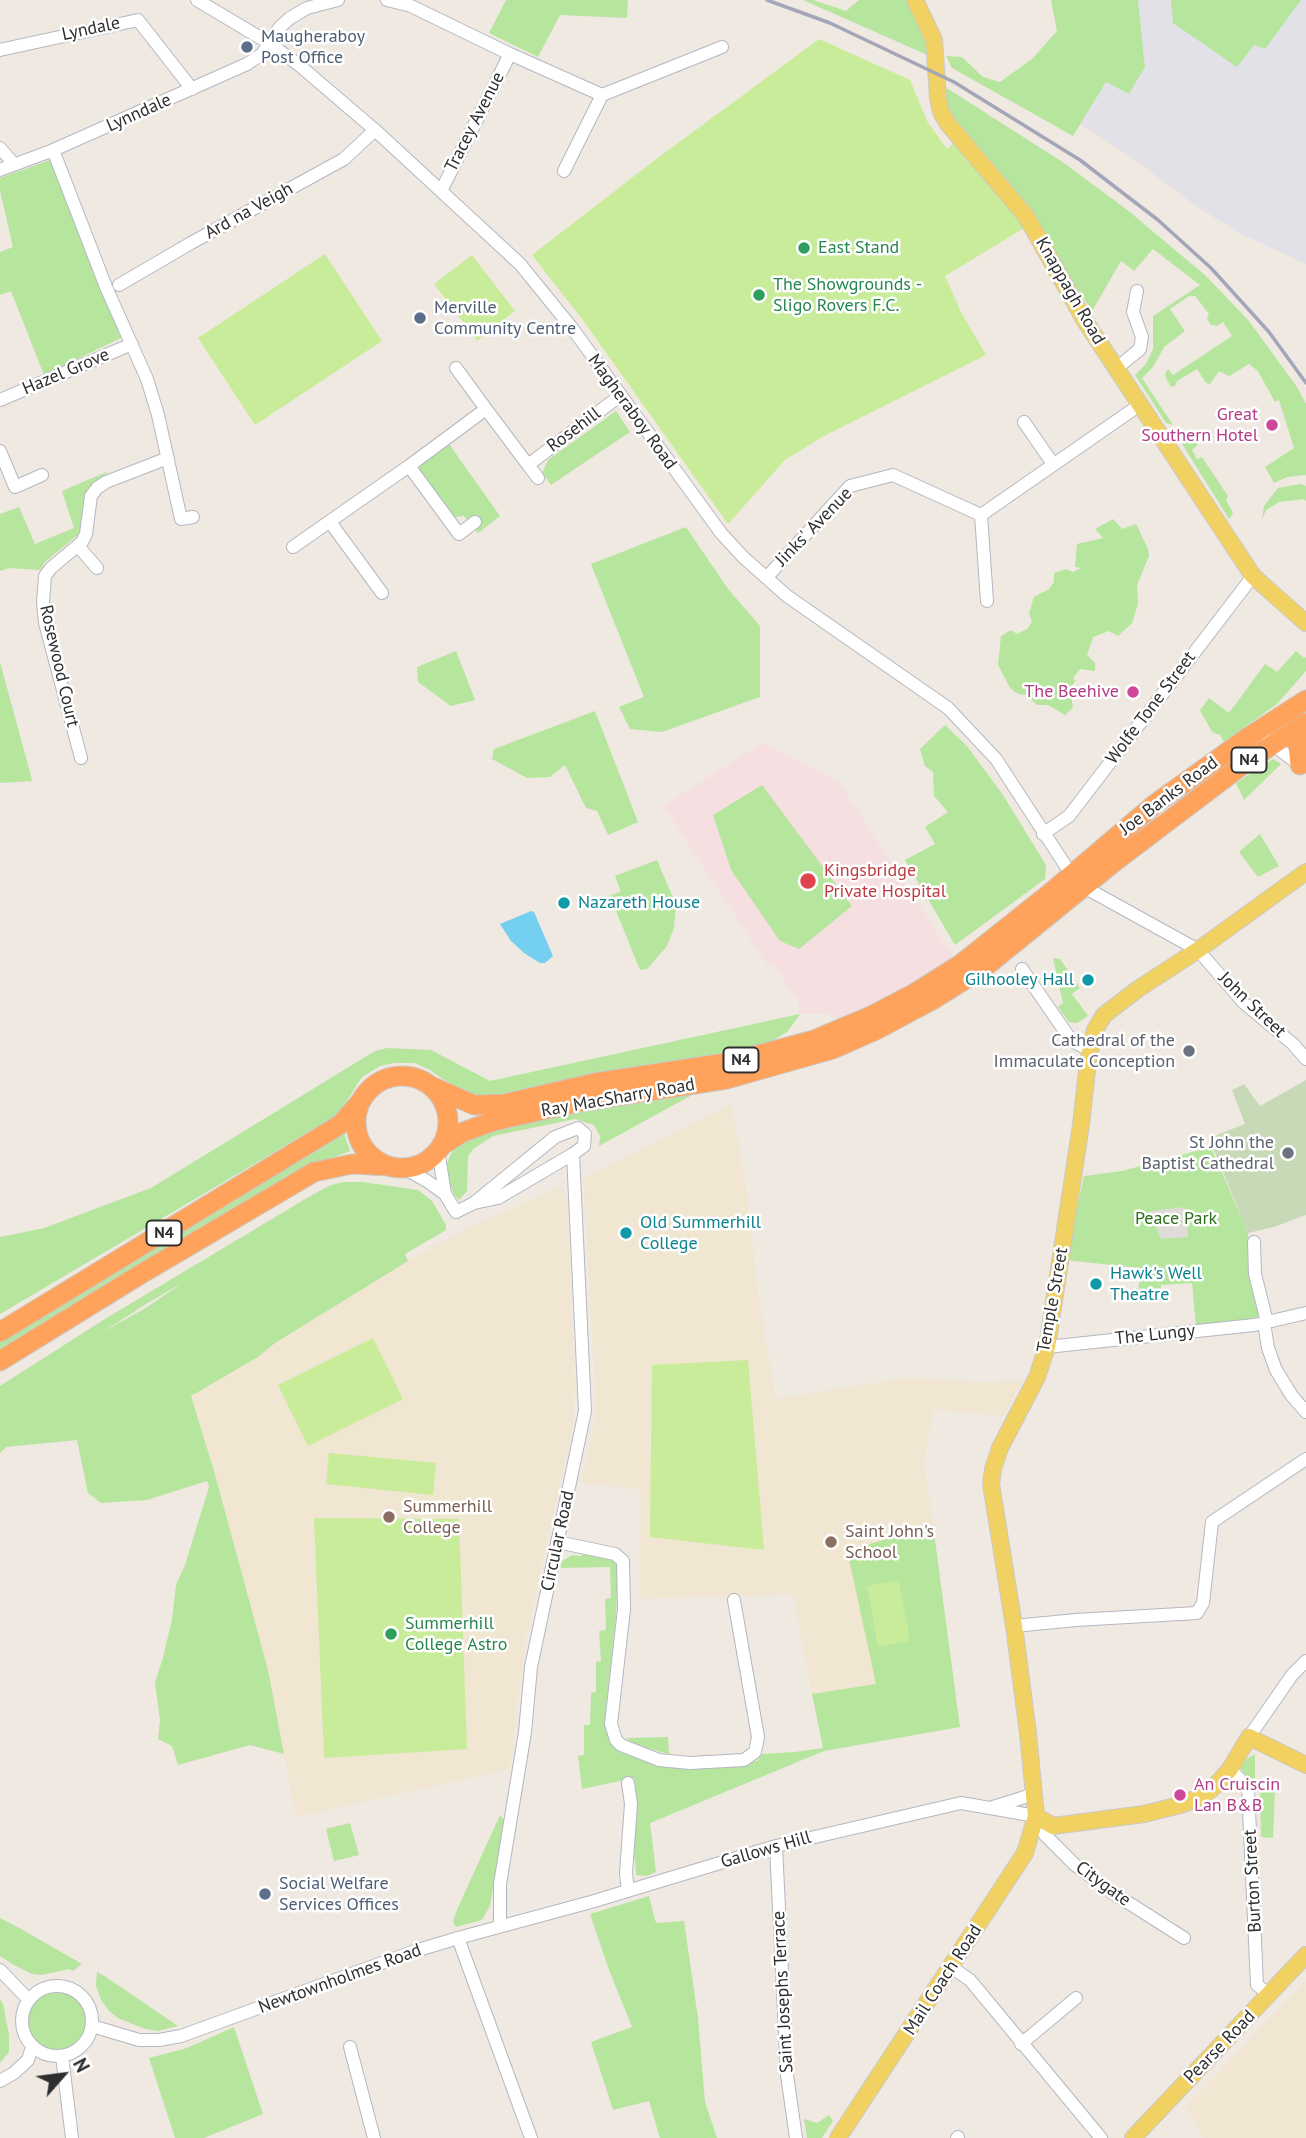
<!DOCTYPE html>
<html>
<head>
<meta charset="utf-8">
<style>
  body { margin:0 }
  #map { position:relative; width:1306px; height:2138px; overflow:hidden; background:#efe9e1; font-family:"PT Sans",sans-serif }
  canvas { display:block }
  .north { position:absolute; left:28px; top:2040px; width:70px; height:70px; -webkit-text-stroke:5px #fff; paint-order:stroke; rotate:62deg; font-size:19px; font-weight:700; line-height:28px; text-align:center; color:#2e2e2e }
  .north::after { content:''; display:block; margin:auto; width:24px; height:32px; background:#2e2e2e; clip-path:polygon(50% 0,100% 100%,50% 72%,0 100%) }
</style>
</head>
<body>
<div id="map">
<canvas width="1306" height="2138"></canvas>
<div class="north">N</div>
</div>
<script>
const context = document.querySelector('canvas').getContext('2d');
context.lineJoin = 'round';
function fill(path, color) {
  context.fillStyle = color;
  context.fill(path, 'evenodd');
}
function shape(rows) {
  const path = new Path2D();
  for (const r of rows) {
    if (r.length === 3) {
      path.moveTo(r[0] + r[2], r[1]);
      path.arc(r[0], r[1], r[2], 0, 2 * Math.PI);
      continue;
    }
    path.moveTo(r[0], r[1]);
    for (let i = 2; i < r.length; i += 2) path.lineTo(r[i], r[i + 1]);
  }
  return path;
}
function stroke(path, color, width, dash) {
  context.strokeStyle = color;
  context.lineWidth = width;
  context.lineCap = dash ? 'butt' : 'round';
  context.setLineDash(dash || []);
  context.stroke(path);
}
function drawText(font, color, halo, rows, align = 'center') {
  context.font = font + ' "PT Sans",sans-serif';
  context.lineWidth = 5;
  context.setLineDash([]);
  context.textBaseline = 'middle';
  context.strokeStyle = halo;
  context.fillStyle = color;
  for (const [text, x, y, turn = 0] of rows) {
    context.save();
    context.translate(x, y);
    context.rotate((+turn || 0) * Math.PI / 180);
    context.textAlign = isNaN(turn) ? turn : align;
    if (halo) context.strokeText(text, 0, 0);
    context.fillText(text, 0, 0);
    context.restore();
  }
}
const industrial = shape([
  [1138,0,1306,0,1306,264,1239,233,1193,204,1131,157,1080,124,1106,82,1129,94,1145,67]
]);
const education = shape([
  [731,1105,745,1178,759,1303,776,1399,905,1378,981,1382,1022,1381,1004,1416,934,1409,924,1463,933,1525,858,1548,849,1559,877,1684,812,1694,793,1594,639,1599,641,1490,581,1483,594,1425,596,1405,583,1178],
  [559,1188,566,1192,568,1224,575,1386,573,1425,526,1638,510,1769,296,1817,268,1670,214,1471,191,1396,258,1357,275,1343,379,1277,433,1247,474,1225],
  [1306,1981,1306,2138,1203,2138,1186,2106]
]);
const medical = shape([
  [763,742,839,783,953,957,913,983,838,1020,827,1014,800,1014,798,1000,774,966,767,964,664,806]
]);
const green = shape([
  [506,0,628,0,627,18,560,15,538,57,489,33],
  [803,0,813,0,846,11,859,0,909,0,923,26,932,57],
  [1051,0,1138,0,1145,67,1129,94,1106,82,1073,136,952,68,946,56,962,57,983,77,1000,82,1032,59,1057,31],
  [1171,0,1301,0,1265,49,1254,45,1237,67,1173,23],
  [942,85,1064,163,1126,209,1205,275,1249,321,1297,387,1306,404,1306,475,1287,477,1274,483,1265,467,1294,448,1279,400,1275,402,1258,371,1249,364,1229,376,1219,371,1210,384,1206,383,1197,369,1177,381,1175,386,1171,387,1167,380,1165,374,1168,369,1173,375,1232,336,1223,322,1217,326,1211,325,1207,319,1209,314,1195,296,1189,296,1170,309,1185,331,1164,347,1153,367,1142,378,1173,425,1166,423,1135,375,1146,364,1153,349,1153,316,1200,285,1153,249,1134,271,1121,261,1092,311,1065,270,953,122,945,103],
  [50,160,121,338,44,375,11,291,0,295,0,252,13,247,0,191,0,178],
  [616,411,630,432,551,485,542,473,548,460],
  [1188,433,1194,436,1198,445,1192,450,1197,459,1202,457,1228,496,1226,500,1233,513,1229,519,1182,444,1184,436],
  [449,444,500,516,478,533,464,516,455,517,419,470,420,465],
  [109,471,87,489,80,533,45,562,40,570,9,568,0,571,0,514,19,507,35,544,74,528,62,491],
  [1300,484,1306,486,1306,501,1304,499,1279,502,1266,510,1262,520,1264,506,1278,488],
  [1113,519,1122,529,1136,524,1148,549,1149,556,1137,585,1138,604,1132,623,1118,636,1109,631,1093,637,1087,655,1095,663,1095,671,1080,669,1076,674,1073,679,1076,680,1070,688,1073,708,1065,715,1048,705,1037,705,1027,695,1018,694,1010,688,998,665,1001,636,1011,630,1017,634,1027,629,1032,622,1029,613,1034,597,1049,589,1054,582,1054,573,1066,569,1073,572,1081,568,1075,567,1077,544,1103,538,1095,529],
  [686,527,728,589,760,626,760,697,662,732,630,729,619,707,644,697,591,564],
  [456,651,475,700,451,706,418,682,417,667],
  [1296,651,1304,658,1306,657,1306,671,1277,704,1224,742,1220,735,1212,732,1200,710,1209,698,1229,713,1265,664,1277,672],
  [0,662,32,780,32,781,0,783],
  [595,711,638,822,608,835,597,811,586,808,565,765,550,777,527,778,492,759,494,749],
  [945,725,967,746,1003,795,1046,865,1045,879,955,945,905,860,935,844,925,827,948,812,934,796,933,772,925,766,920,749],
  [1273,759,1281,764,1244,800,1236,783],
  [762,785,852,906,799,949,780,941,731,870,713,815],
  [1260,834,1279,866,1258,877,1239,852],
  [657,860,676,905,674,928,667,946,647,969,640,970,610,896,621,891,615,876],
  [1053,958,1060,959,1080,988,1072,994,1088,1016,1077,1023,1069,1022,1058,1007,1063,1003],
  [800,1014,788,1031,760,1049,532,1091,481,1097,462,1092,430,1070,415,1063,394,1063,380,1066,362,1077,339,1113,327,1121,0,1314,0,1237,44,1228,151,1188,375,1051,387,1048,431,1050,490,1081],
  [703,1089,599,1146,600,1136,594,1125,575,1119,493,1136,473,1149,468,1157,467,1191,459,1200,454,1195,448,1177,447,1163,453,1150,467,1138,582,1107],
  [344,1133,350,1151,306,1168,0,1353,0,1341],
  [1211,1147,1248,1233,1249,1259,1261,1316,1225,1324,1196,1327,1192,1283,1161,1285,1161,1293,1138,1296,1140,1268,1065,1260,1084,1176,1122,1171],
  [344,1182,362,1182,418,1190,432,1201,446,1225,446,1230,405,1254,408,1261,275,1343,258,1357,191,1396,214,1471,268,1670,284,1754,250,1745,178,1765,172,1746,158,1739,160,1720,155,1682,163,1658,172,1619,176,1585,185,1565,209,1487,207,1481,147,1500,101,1503,88,1493,77,1440,6,1447,0,1453,0,1386,105,1319,312,1195,331,1185],
  [182,1283,149,1306,103,1332,146,1304],
  [933,1525,960,1727,824,1751,650,1823,656,1872,647,1876,636,1875,635,1859,631,1858,636,1792,634,1778,582,1789,578,1756,584,1755,584,1725,590,1725,591,1693,596,1692,596,1662,601,1661,599,1631,606,1630,605,1599,611,1598,610,1567,559,1568,562,1561,572,1555,581,1556,583,1554,612,1559,618,1567,616,1616,605,1718,611,1741,619,1752,656,1765,675,1768,745,1766,758,1760,762,1754,795,1752,823,1748,812,1694,876,1684,849,1559,857,1548],
  [668,1737,669,1754,636,1745,626,1738],
  [1255,1754,1255,1786,1239,1767,1245,1760],
  [1260,1788,1275,1789,1273,1838,1261,1837],
  [500,1815,504,1820,490,1906,482,1920,456,1927,453,1922,456,1912],
  [350,1823,359,1855,334,1861,326,1829],
  [649,1896,656,1923,684,1921,698,2018,705,2102,717,2138,660,2138,649,2101,613,2110,591,2042,632,2027,609,1970,590,1914],
  [0,1918,21,1929,82,1964,73,1971,69,1969,41,1975,32,1974,14,1965,0,1956],
  [97,1972,106,1977,178,2026,158,2031,145,2029,118,2018,109,2011,101,2000,96,1986],
  [57,2021,30],
  [0,1999,3,2004,9,2035,9,2052,0,2063],
  [234,2027,263,2114,204,2138,175,2138,149,2058,187,2048],
  [829,2115,833,2121,822,2138,807,2138,804,2119,817,2123]
]);
const cemetery = shape([
  [1306,1080,1306,1215,1274,1227,1248,1233,1209,1138,1245,1124,1232,1090,1244,1084,1260,1106]
]);
const pitch = shape([
  [819,39,910,80,927,121,947,149,955,142,1013,209,1024,228,945,276,962,314,986,355,824,436,785,460,728,524,582,319,532,255,655,160],
  [325,254,382,341,255,425,198,338],
  [472,255,515,311,477,341,434,284],
  [373,1338,403,1399,308,1446,278,1385],
  [748,1360,764,1550,650,1537,652,1365],
  [329,1453,436,1463,433,1495,326,1484],
  [314,1518,459,1519,467,1749,324,1758],
  [899,1580,910,1641,878,1647,867,1586]
]);
const plaza = shape([
  [1185,1207,1188,1237,1161,1239,1150,1211]
]);
const water = shape([
  [531,911,534,912,553,956,545,963,540,963,524,953,511,941,500,924]
]);
const minor = shape([
  [197,0,269,43,299,65,375,130,520,264,572,328,721,533,743,557,787,596,948,708,996,759,1071,874,1084,887,1198,950,1244,1003,1293,1044,1306,1059],
  [387,0,411,6,510,54],
  [0,50,138,20,192,89],
  [0,148,14,164],
  [53,150,106,287,147,379,158,415,181,519,193,517],
  [0,170,51,151,247,64,262,54,279,28,290,18,307,8,338,0],
  [564,171,602,95],
  [441,191,510,54,602,95,722,47],
  [119,285,191,243,344,159,375,130],
  [456,368,486,409],
  [1117,368,1140,349,1142,337,1133,312,1137,291],
  [0,400,132,344],
  [1024,422,1053,464],
  [0,451,15,487,42,475],
  [528,465,538,478],
  [409,466,459,534,475,522],
  [981,515,987,601],
  [330,522,382,593],
  [78,546,97,568],
  [293,547,409,466,486,409,528,465,621,395],
  [767,577,850,486,893,475,981,515,1141,404],
  [1268,741,1301,766],
  [81,758,45,623,43,602,45,576,51,568,82,542,86,534,91,496,97,488,106,482,168,458],
  [1043,834,1069,816,1253,576],
  [1022,969,1071,1040,1091,1051],
  [438,1150,445,1194],
  [403,1168,427,1181,445,1194,456,1212,474,1203,498,1198,573,1154],
  [474,1203,555,1137,578,1128,585,1134,584,1146,573,1154,585,1411,531,1667,525,1732,500,1884,500,1926],
  [1254,1242,1255,1274,1267,1322],
  [1264,1323,1268,1348,1276,1370,1292,1396,1306,1412],
  [1047,1347,1254,1325,1306,1313],
  [557,1542,615,1554,623,1561,624,1609,611,1724,616,1740,621,1745,659,1760,690,1763,744,1760,755,1752,758,1737,734,1600],
  [1014,1626,1076,1620,1197,1613,1203,1603,1212,1522,1306,1459],
  [1249,1737,1292,1675,1306,1661],
  [1230,1769,1248,1788,1257,1985,1270,1995],
  [993,1807,1025,1797,1034,1792],
  [776,1846,787,2075,796,2138],
  [628,1891,626,1873,631,1804,628,1783],
  [458,1938,531,2138],
  [951,1967,970,1980,1101,2138],
  [0,1970,29,2000],
  [57,2021,35],
  [92,2026,139,2040,159,2040,181,2036,415,1951,458,1938,591,1902,776,1846,961,1803,1036,1816,1045,1835,1075,1865,1110,1891,1184,1938],
  [1021,2044,1076,1998],
  [350,2047,374,2138],
  [62,2056,72,2138],
  [0,2081,14,2073,28,2060,32,2047],
  [957,2138,958,2137]
]);
const major = shape([
  [915,0,934,40,938,98,941,112,948,124,1026,216,1085,321,1253,576,1306,623],
  [1036,1816,1053,1826,1144,1814,1180,1805,1203,1796,1215,1786,1230,1769,1249,1737,1306,1765],
  [838,2138,1025,1853,1036,1816,1028,1733,1014,1626,991,1484,993,1469,1000,1448,1037,1377,1047,1347,1081,1125,1088,1061,1095,1030,1104,1015,1138,989,1198,950,1306,872],
  [1133,2138,1306,1955]
]);
const highway = shape([
  [1300,765,1298,745,1301,726],
  [402,1122,46],
  [431,1086,474,1105,504,1104,594,1083,732,1062,814,1040,871,1016,915,993,961,964,1049,894,1155,804,1247,738,1306,700],
  [441,1146,463,1132,494,1121,579,1102,727,1079,833,1049,876,1030,934,999,985,967,1113,863,1249,760,1306,723],
  [0,1332,341,1124,361,1101],
  [0,1361,141,1274,314,1172,352,1164,389,1166]
]);
const rail = shape([
  [767,0,830,23,954,82,1080,160,1158,220,1211,268,1269,332,1306,383]
]);
const markers = [
  [247,47,7,"#5c6f8a"],
  [804,248,7,"#2e9e5b"],
  [759,295,7,"#2e9e5b"],
  [420,318,7,"#5c6f8a"],
  [1272,425,7,"#d1479c"],
  [1133,692,7,"#d1479c"],
  [808,881,9,"#e0444e"],
  [564,903,7,"#0f9aa8"],
  [1088,980,7,"#0f9aa8"],
  [1189,1051,7,"#6b7280"],
  [1288,1153,7,"#6b7280"],
  [626,1233,7,"#0f9aa8"],
  [1096,1284,7,"#0f9aa8"],
  [389,1517,7,"#8d6e63"],
  [831,1542,7,"#8d6e63"],
  [391,1634,7,"#2e9e5b"],
  [1180,1795,7,"#d1479c"],
  [265,1894,7,"#5c6f8a"]
];
const shields = [
  [1249,760,35],
  [741,1060,35],
  [164,1233,35]
];
const shieldNames = [
  ["N4",1249,760],
  ["N4",741,1060],
  ["N4",164,1233]
];
const streetNames = [
  ["Lyndale",91,29,-12],
  ["Lynndale",139,113,-24],
  ["Tracey Avenue",475,122,-63],
  ["Ard na Veigh",249,211,-29],
  ["Knappagh Road",1070,291,60],
  ["Hazel Grove",66,372,-23],
  ["Magheraboy Road",632,412,54],
  ["Rosehill",574,430,-37],
  ["Jinks' Avenue",814,527,-46],
  ["Rosewood Court",59,666,77],
  ["Wolfe Tone Street",1151,708,-53],
  ["Joe Banks Road",1169,796,-37],
  ["John Street",1252,1005,44],
  ["Ray MacSharry Road",618,1098,-10],
  ["Temple Street",1053,1300,-80],
  ["The Lungy",1155,1335,-6],
  ["Circular Road",558,1541,-78],
  ["Gallows Hill",766,1850,-16],
  ["Burton Street",1253,1881,-93],
  ["Citygate",1103,1884,36],
  ["Newtownholmes Road",340,1979,-20],
  ["Mail Coach Road",943,1980,-57],
  ["Saint Josephs Terrace",783,1992,-93],
  ["Pearse Road",1220,2047,-46]
];
const serviceNames = [
  ["Maugheraboy",261,37],
  ["Post Office",261,58],
  ["Merville",434,308],
  ["Community Centre",434,329],
  ["Social Welfare",279,1884],
  ["Services Offices",279,1905]
];
const leisureNames = [
  ["East Stand",818,248],
  ["The Showgrounds -",773,285],
  ["Sligo Rovers F.C.",773,306],
  ["Summerhill",405,1624],
  ["College Astro",405,1645]
];
const hotelNames = [
  ["Great",1258,415],
  ["Southern Hotel",1258,436],
  ["The Beehive",1119,692],
  ["An Cruiscin",1194,1785,"left"],
  ["Lan B&B",1194,1806,"left"]
];
const healthNames = [
  ["Kingsbridge",824,871],
  ["Private Hospital",824,892]
];
const cultureNames = [
  ["Nazareth House",578,903],
  ["Gilhooley Hall",1074,980,"right"],
  ["Old Summerhill",640,1223],
  ["College",640,1244],
  ["Hawk's Well",1110,1274],
  ["Theatre",1110,1295]
];
const worshipNames = [
  ["Cathedral of the",1175,1041],
  ["Immaculate Conception",1175,1062],
  ["St John the",1274,1143],
  ["Baptist Cathedral",1274,1164]
];
const parkNames = [
  ["Peace Park",1176,1219]
];
const educationNames = [
  ["Summerhill",403,1507],
  ["College",403,1528],
  ["Saint John's",845,1532],
  ["School",845,1553]
];
fill(industrial, '#e3e1e8');
fill(education, '#f0e6d1');
fill(medical, '#f5dfe0');
fill(green, '#b6e59e');
fill(cemetery, '#c8d9b8');
fill(pitch, '#c9ec9a');
fill(plaza, '#dfdcd8');
fill(water, '#75cff0');
stroke(minor, '#b4b7c1', 14);
stroke(major, '#c9c9c9', 18);
stroke(highway, '#c9c9c9', 21);
stroke(minor, '#fff', 12);
stroke(major, '#f2d163', 16);
stroke(highway, '#ffa35c', 19);
stroke(rail, '#a3a6b8', 3.5);
for (const [x, y, r, color] of markers) {
  const dot = new Path2D();
  dot.arc(x, y, r, 0, 2 * Math.PI);
  context.fillStyle = color;
  context.fill(dot);
  stroke(dot, '#fff', 2.5);
}
for (const [x, y, w] of shields) {
  const box = new Path2D();
  box.roundRect(x - w / 2, y - 12.5, w, 25, 5);
  context.fillStyle = '#fff';
  context.fill(box);
  stroke(box, '#2e2e2e', 2);
}
drawText('bold 16px', '#2e2e2e', null, shieldNames);
drawText('18px', '#2e2e2e', '#fff', streetNames);
drawText('18px', '#4e5e75', '#fff', serviceNames, 'left');
drawText('18px', '#27864d', '#fff', leisureNames, 'left');
drawText('18px', '#b23c85', '#fff', hotelNames, 'right');
drawText('18px', '#be3a42', '#fff', healthNames, 'left');
drawText('18px', '#0d838f', '#fff', cultureNames, 'left');
drawText('18px', '#5b616d', '#fff', worshipNames, 'right');
drawText('18px', '#2c6e1b', '#fff', parkNames);
drawText('18px', '#785e54', '#fff', educationNames, 'left');
</script>
</body>
</html>
